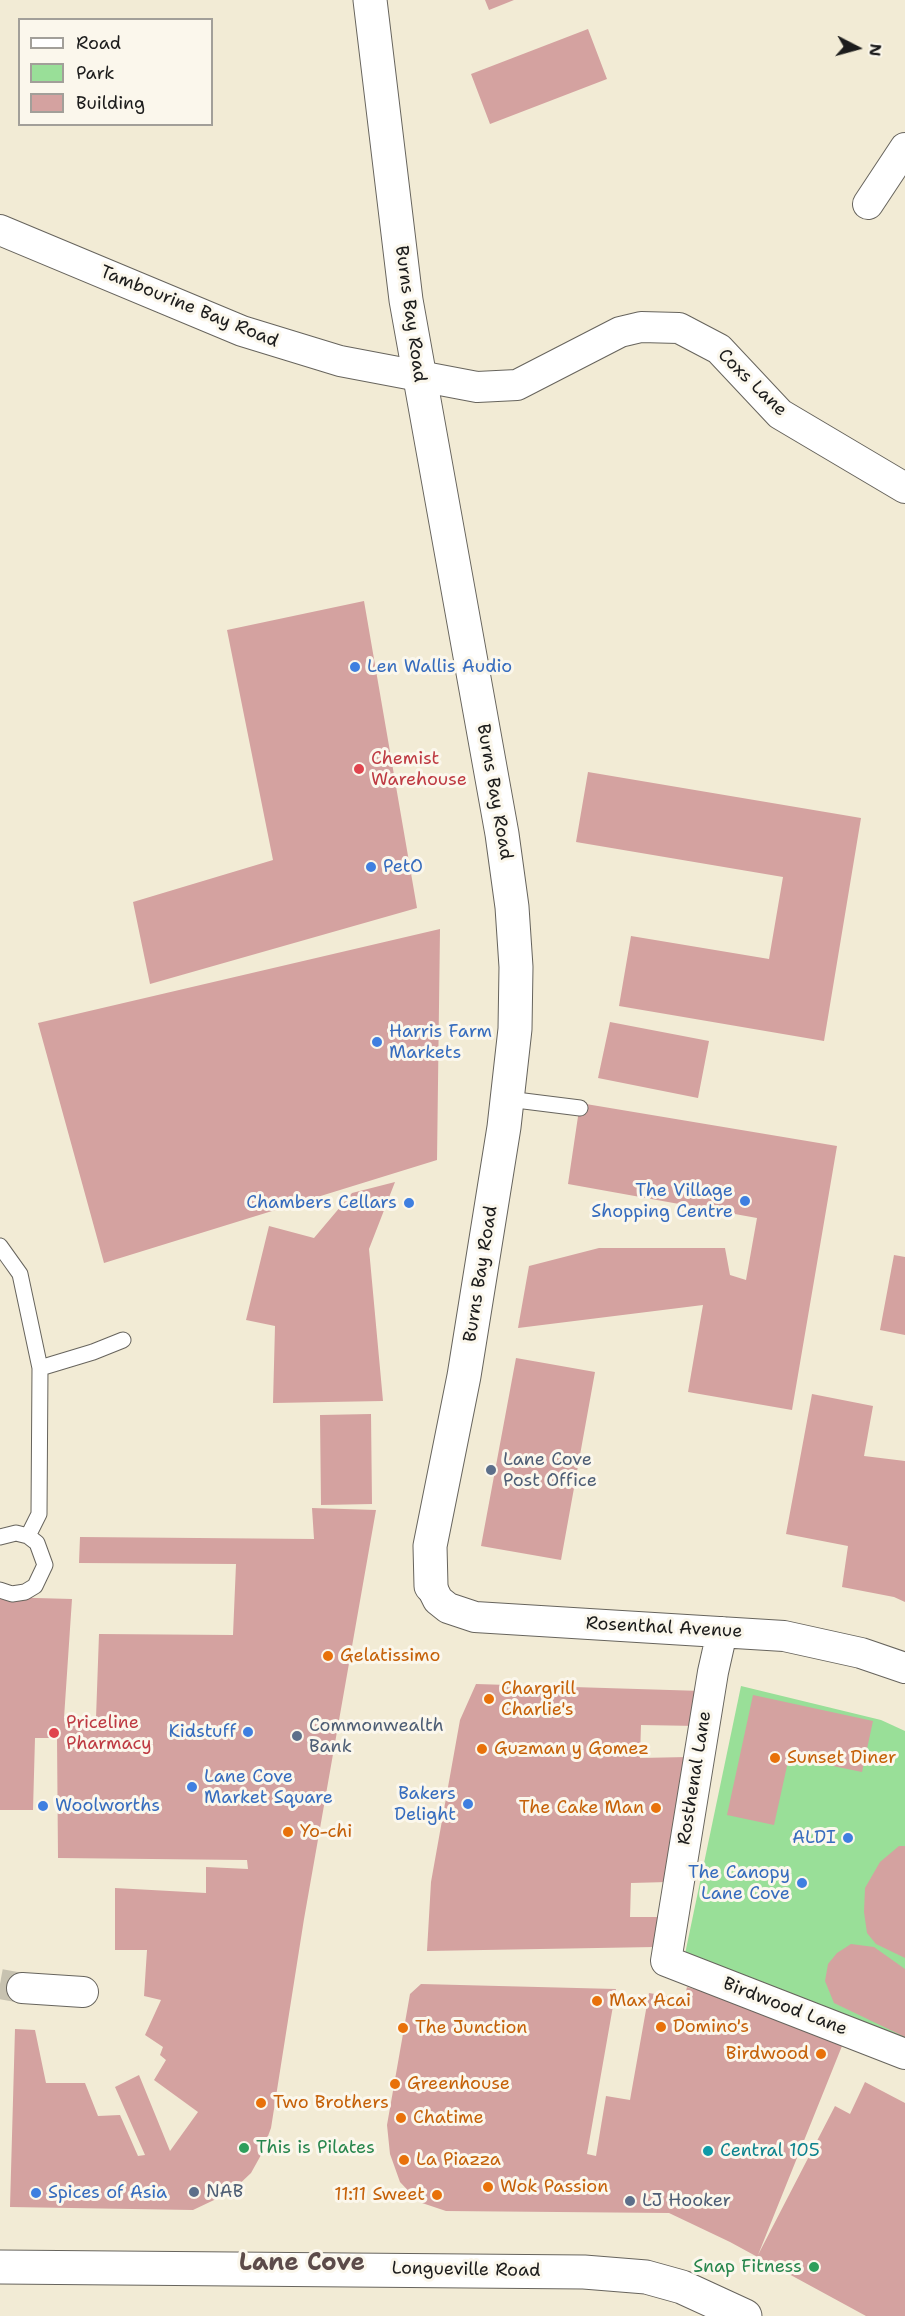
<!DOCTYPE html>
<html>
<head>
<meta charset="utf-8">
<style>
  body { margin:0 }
  #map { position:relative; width:905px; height:2316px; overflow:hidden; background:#f2ebd5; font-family:"Shantell Sans",sans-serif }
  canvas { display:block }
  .legend { position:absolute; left:18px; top:18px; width:195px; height:108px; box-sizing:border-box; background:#fbf7ec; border:2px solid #a29f99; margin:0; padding:8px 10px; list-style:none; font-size:18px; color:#1c1c1c }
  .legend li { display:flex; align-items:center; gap:12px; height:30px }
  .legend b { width:30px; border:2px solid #a29f99 }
  .north { position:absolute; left:827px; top:18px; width:60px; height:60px; -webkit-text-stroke:4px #fbf7ec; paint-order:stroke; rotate:96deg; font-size:16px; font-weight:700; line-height:24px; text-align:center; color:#1c1c1c }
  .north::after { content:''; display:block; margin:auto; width:21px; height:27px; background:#1c1c1c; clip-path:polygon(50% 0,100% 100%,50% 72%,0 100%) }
</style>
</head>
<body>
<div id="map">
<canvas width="905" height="2316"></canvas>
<ul class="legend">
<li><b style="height:8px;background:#fff"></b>Road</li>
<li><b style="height:16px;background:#99df98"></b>Park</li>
<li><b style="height:16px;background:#d4a2a0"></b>Building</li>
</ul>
<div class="north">N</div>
</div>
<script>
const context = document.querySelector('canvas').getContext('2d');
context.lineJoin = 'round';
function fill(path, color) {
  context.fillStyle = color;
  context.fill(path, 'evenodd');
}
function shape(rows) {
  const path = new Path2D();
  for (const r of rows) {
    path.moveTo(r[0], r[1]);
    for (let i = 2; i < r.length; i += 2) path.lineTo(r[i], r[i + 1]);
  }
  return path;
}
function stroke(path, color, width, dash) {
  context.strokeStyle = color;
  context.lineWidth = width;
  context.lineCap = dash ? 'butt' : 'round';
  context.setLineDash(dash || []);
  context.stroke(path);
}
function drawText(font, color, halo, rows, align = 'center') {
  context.font = font + ' "Shantell Sans",sans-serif';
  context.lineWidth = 6;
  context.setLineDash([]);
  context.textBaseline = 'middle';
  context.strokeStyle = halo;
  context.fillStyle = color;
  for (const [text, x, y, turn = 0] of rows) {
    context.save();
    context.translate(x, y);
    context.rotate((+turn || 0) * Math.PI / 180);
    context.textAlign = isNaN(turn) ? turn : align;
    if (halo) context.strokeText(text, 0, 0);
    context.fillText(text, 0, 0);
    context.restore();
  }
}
const green = shape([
  [741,1686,881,1720,905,1731,905,2045,685,1954]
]);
const building = shape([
  [485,0,514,0,489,10],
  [588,29,607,79,490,124,471,74],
  [364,601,417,908,150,984,133,902,273,860,227,630],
  [588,772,861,818,824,1041,619,1006,631,936,769,959,783,877,576,842],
  [440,929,437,1160,104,1263,38,1023],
  [610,1022,709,1041,698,1098,598,1078],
  [580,1103,837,1146,792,1410,688,1392,703,1305,518,1328,529,1266,599,1248,725,1248,730,1275,746,1280,757,1218,568,1184],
  [395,1182,369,1249,383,1401,273,1403,275,1326,246,1320,269,1226,314,1238,352,1193],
  [894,1255,905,1257,905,1335,880,1330],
  [516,1358,595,1372,561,1560,481,1546],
  [812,1394,873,1406,864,1456,905,1461,905,1602,894,1597,842,1587,848,1546,786,1534],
  [371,1414,372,1504,321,1505,320,1415],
  [312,1508,376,1510,304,1919,271,2128,261,2155,251,2173,231,2192,193,2210,10,2207,15,2029,35,2030,46,2083,85,2083,98,2116,120,2115,138,2156,145,2155,115,2087,139,2075,170,2151,198,2112,154,2080,166,2060,160,2055,163,2047,145,2035,161,2000,144,1996,147,1950,115,1950,115,1888,206,1893,206,1867,248,1869,247,1860,58,1858,57,1738,35,1738,33,1810,0,1810,0,1597,72,1599,64,1718,96,1718,99,1634,233,1635,236,1564,79,1563,80,1537,314,1539],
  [476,1684,702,1691,697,1726,641,1725,640,1758,688,1757,668,1882,631,1883,630,1917,660,1917,654,1947,427,1951,431,1882,460,1720],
  [753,1695,873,1721,862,1772,789,1757,774,1825,727,1815],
  [899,1846,905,1846,905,1958,876,1944,867,1933,864,1912,865,1888,880,1862],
  [851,1944,874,1947,905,1969,905,2037,834,2003,825,1981,828,1964,837,1953],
  [421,1984,616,1989,587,2154,596,2156,606,2096,630,2100,649,1993,684,1999,687,1987,766,2009,842,2046,758,2255,835,2106,850,2114,865,2082,905,2103,905,2316,866,2316,730,2242,669,2213,446,2211,419,2202,400,2182,390,2154,387,2125,410,1994]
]);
const minorTunnel = shape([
  [0,1984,22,1988]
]);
const service = shape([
  [508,1099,580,1108],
  [0,1246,20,1274,40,1368,39,1514,28,1536],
  [40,1368,93,1352,123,1340],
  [0,1537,16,1533,28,1536,37,1543,45,1565,35,1586,25,1592,12,1594,0,1590]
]);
const minor = shape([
  [868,204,905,148],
  [0,230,242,331,340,361,477,387,517,385,620,332,641,327,679,328,719,349,780,414,905,488],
  [431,1586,438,1600,448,1608,475,1617,784,1636,861,1653,905,1668],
  [722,1632,713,1672,666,1961,905,2054],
  [22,1988,83,1992]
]);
const tertiary = shape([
  [370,0,406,300,502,834,512,907,516,967,515,1029,504,1127,464,1376,430,1546,431,1586]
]);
const secondary = shape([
  [0,2267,584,2272,646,2277,682,2287,745,2316]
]);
const markers = [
  [355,667,6,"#3f7fe0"],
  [359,769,6,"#e0444e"],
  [371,867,6,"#3f7fe0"],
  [377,1042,6,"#3f7fe0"],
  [745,1201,6,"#3f7fe0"],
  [409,1203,6,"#3f7fe0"],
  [491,1470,6,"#5c6f8a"],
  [328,1656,6,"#e8710a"],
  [489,1699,6,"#e8710a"],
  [248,1732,6,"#3f7fe0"],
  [54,1733,6,"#e0444e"],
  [297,1736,6,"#5c6f8a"],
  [482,1749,6,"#e8710a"],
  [775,1758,6,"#e8710a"],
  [192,1787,6,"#3f7fe0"],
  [468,1804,6,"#3f7fe0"],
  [43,1806,6,"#3f7fe0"],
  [656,1808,6,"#e8710a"],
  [288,1832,6,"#e8710a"],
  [848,1838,6,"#3f7fe0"],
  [802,1883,6,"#3f7fe0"],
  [597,2001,6,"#e8710a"],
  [661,2027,6,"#e8710a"],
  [403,2028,6,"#e8710a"],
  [821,2054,6,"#e8710a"],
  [395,2084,6,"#e8710a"],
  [261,2103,6,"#e8710a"],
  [401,2118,6,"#e8710a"],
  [244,2148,6,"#2e9e5b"],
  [708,2151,6,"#0f9aa8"],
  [404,2160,6,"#e8710a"],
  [488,2187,6,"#e8710a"],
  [194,2192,6,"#5c6f8a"],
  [36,2193,6,"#3f7fe0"],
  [437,2195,6,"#e8710a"],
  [630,2201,6,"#5c6f8a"],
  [814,2267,6,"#2e9e5b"]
];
const streetNames = [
  ["Tambourine Bay Road",189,307,22],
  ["Burns Bay Road",410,314,82],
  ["Coxs Lane",752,383,44],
  ["Burns Bay Road",494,792,80],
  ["Burns Bay Road",481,1274,-81],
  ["Rosenthal Avenue",664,1628,3],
  ["Rosthenal Lane",695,1778,-81],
  ["Birdwood Lane",785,2007,21],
  ["Longueville Road",466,2270,1]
];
const shopNames = [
  ["Len Wallis Audio",367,667],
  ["PetO",383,867],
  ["Harris Farm",389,1032],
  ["Markets",389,1053],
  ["The Village",733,1191,"right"],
  ["Shopping Centre",733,1212,"right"],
  ["Chambers Cellars",397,1203,"right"],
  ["Kidstuff",236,1732,"right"],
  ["Lane Cove",204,1777],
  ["Market Square",204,1798],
  ["Bakers",456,1794,"right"],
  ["Delight",456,1815,"right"],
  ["Woolworths",55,1806],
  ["ALDI",836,1838,"right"],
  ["The Canopy",790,1873,"right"],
  ["Lane Cove",790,1894,"right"],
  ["Spices of Asia",48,2193]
];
const healthNames = [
  ["Chemist",371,759],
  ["Warehouse",371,780],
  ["Priceline",66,1723],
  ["Pharmacy",66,1744]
];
const serviceNames = [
  ["Lane Cove",503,1460],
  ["Post Office",503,1481],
  ["Commonwealth",309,1726],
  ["Bank",309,1747],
  ["NAB",206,2192],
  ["LJ Hooker",642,2201]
];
const foodNames = [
  ["Gelatissimo",340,1656],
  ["Chargrill",501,1689],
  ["Charlie's",501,1710],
  ["Guzman y Gomez",494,1749],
  ["Sunset Diner",787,1758],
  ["The Cake Man",644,1808,"right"],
  ["Yo-chi",300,1832],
  ["Max Acai",609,2001],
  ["Domino's",673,2027],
  ["The Junction",415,2028],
  ["Birdwood",809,2054,"right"],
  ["Greenhouse",407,2084],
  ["Two Brothers",273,2103],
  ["Chatime",413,2118],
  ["La Piazza",416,2160],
  ["Wok Passion",500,2187],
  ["11:11 Sweet",425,2195,"right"]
];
const leisureNames = [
  ["This is Pilates",256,2148],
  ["Snap Fitness",802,2267,"right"]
];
const cultureNames = [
  ["Central 105",720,2151]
];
const districtNames = [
  ["Lane Cove",302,2264]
];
fill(green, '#99df98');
fill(building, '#d4a2a0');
stroke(minorTunnel, '#c7c2b0', 30, [30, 15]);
stroke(service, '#67645d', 17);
stroke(minor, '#67645d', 32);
stroke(tertiary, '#67645d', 35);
stroke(secondary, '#67645d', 35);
stroke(service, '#fff', 15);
stroke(minor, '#fff', 30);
stroke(tertiary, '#fff', 33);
stroke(secondary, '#fff', 33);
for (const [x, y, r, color] of markers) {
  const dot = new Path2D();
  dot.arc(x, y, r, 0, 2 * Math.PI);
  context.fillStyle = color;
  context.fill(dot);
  stroke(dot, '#fbf7ec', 2);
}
drawText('18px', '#1c1c1c', '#fbf7ec', streetNames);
drawText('18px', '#366cbe', '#fbf7ec', shopNames, 'left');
drawText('18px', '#be3a42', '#fbf7ec', healthNames, 'left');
drawText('18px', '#4e5e75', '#fbf7ec', serviceNames, 'left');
drawText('18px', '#c56008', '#fbf7ec', foodNames, 'left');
drawText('18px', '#27864d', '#fbf7ec', leisureNames, 'left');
drawText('18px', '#0d838f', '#fbf7ec', cultureNames, 'left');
drawText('bold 24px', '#5c4b4a', '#fbf7ec', districtNames);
</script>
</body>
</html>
